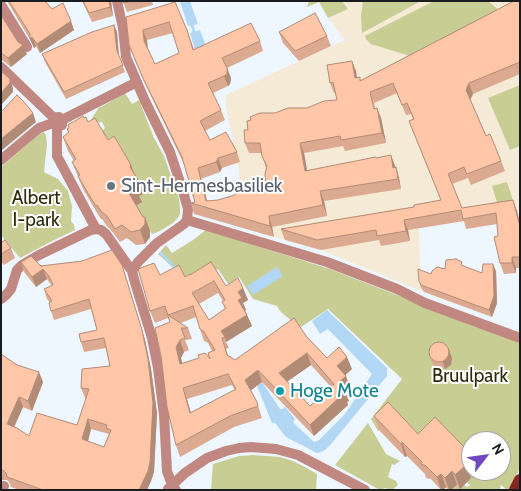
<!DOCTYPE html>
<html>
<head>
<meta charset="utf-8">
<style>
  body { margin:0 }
  #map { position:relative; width:521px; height:491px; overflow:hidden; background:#eef6ff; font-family:Cabin,sans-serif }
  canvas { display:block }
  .frame { position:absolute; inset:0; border:2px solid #1a1d20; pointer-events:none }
  .north { position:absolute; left:461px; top:431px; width:50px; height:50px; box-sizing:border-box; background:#fff; border:1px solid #a3a5a6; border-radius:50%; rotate:60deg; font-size:14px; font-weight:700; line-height:20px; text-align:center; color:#1a1d20 }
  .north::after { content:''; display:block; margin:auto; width:18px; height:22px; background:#6e48c1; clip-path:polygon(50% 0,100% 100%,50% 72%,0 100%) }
</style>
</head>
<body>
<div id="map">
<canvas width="521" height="491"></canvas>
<div class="frame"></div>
<div class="north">N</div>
</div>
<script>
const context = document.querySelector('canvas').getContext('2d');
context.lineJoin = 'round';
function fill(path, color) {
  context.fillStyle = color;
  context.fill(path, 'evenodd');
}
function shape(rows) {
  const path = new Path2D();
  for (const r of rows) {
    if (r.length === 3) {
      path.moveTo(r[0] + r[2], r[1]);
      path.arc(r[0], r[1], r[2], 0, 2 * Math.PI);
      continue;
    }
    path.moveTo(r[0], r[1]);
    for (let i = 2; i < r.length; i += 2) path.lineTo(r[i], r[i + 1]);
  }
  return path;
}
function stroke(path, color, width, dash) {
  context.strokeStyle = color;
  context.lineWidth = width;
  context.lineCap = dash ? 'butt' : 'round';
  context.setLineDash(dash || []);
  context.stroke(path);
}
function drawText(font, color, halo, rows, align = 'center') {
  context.font = font + ' Cabin,sans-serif';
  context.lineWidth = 4;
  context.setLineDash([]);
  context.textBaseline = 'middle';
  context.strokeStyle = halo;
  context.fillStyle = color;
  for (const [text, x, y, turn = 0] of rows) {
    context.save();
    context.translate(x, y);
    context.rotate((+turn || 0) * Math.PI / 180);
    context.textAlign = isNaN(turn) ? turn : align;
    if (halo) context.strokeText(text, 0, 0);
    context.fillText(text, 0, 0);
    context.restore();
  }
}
const education = shape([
  [342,1,520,1,520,222,517,211,466,221,419,228,421,291,321,250,237,226,240,197,239,171,226,107,226,95,345,40,328,18,348,9]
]);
const green = shape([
  [309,1,342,1,348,9,328,18,319,2,307,7],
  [363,1,421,1,362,33,361,15],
  [434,1,488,1,500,11,410,56,371,44,366,39,365,36],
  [520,85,520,146,510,150,488,98],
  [125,93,132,104,139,100,154,138,164,156,179,199,180,208,180,214,177,219,173,223,160,231,152,234,134,207,113,153,100,132,105,128,102,122,89,123,99,107,101,107],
  [43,131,46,135,47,144,44,172,58,179,68,191,72,206,71,221,74,225,75,230,54,240,20,258,1,235,1,167],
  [507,182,514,204,499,209,492,186],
  [206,230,330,269,520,343,520,468,509,490,507,490,501,485,500,490,451,490,457,485,464,485,467,487,470,485,423,448,393,416,378,431,371,419,402,379,328,309,301,327,295,324,280,311,277,306,253,299,239,277,228,284,218,269,193,283,189,275,183,277,158,254,166,245,172,253,193,240],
  [471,441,501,441,501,471,471,471],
  [368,423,386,454,400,461,394,465,392,464,388,477,396,481,398,485,392,490,385,488,380,490,335,465],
  [253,455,280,457,293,461,305,467,317,474,316,490,211,490,213,464,239,456]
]);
const water = shape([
  [180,1,190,1,198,24,188,26],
  [200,30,209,54,198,59,190,33],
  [277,267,283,276,253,295,247,286],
  [327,310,387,368,387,376,331,444,324,451,317,453,286,437,275,423,272,423,257,386,262,382,280,409,283,409,285,407,295,419,293,422,299,428,314,442,319,440,345,414,372,374,328,329,320,334,312,321]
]);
const stream = shape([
  [191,22,195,35],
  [161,253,176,269]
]);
const street = shape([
  [117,1,123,28,126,57,145,101,170,152,182,188,188,209,187,220,184,224,157,243,138,262,132,271],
  [1,5,27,47],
  [1,67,54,118,59,117,62,120],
  [57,127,57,156,96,229],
  [57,127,62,125,62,120,137,82],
  [1,160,39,128,53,123],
  [187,220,327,262,397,289,425,303,520,338],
  [96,229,101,230,106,234,132,271,134,279,152,338,158,368,164,415,167,471,172,485,176,490],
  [1,299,6,295,11,289,17,270,22,265,39,255,91,230,96,229],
  [168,489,185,473,207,458,226,451,239,448,251,447,276,449,298,455,365,490],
  [2,490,4,486]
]);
const primary = shape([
  [515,490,520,480]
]);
const wall = shape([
  [7,1,45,1,52,9,74,30,40,53,36,46,34,48,31,41],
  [82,1,111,1,113,16,92,22],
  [123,1,152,1,153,5,127,12],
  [520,1,520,74,473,94,470,100,486,136,501,161,505,171,471,185,468,178,452,184,462,208,513,200,520,222,520,268,516,268,516,273,504,274,500,263,497,224,466,229,464,221,408,230,410,241,381,246,379,240,321,250,285,240,281,229,414,207,441,200,409,121,413,119,411,114,406,115,397,93,374,103,375,108,381,118,386,143,345,151,343,146,304,153,307,171,376,158,396,167,399,178,401,189,324,201,327,216,272,227,274,237,194,214,191,203,195,202,184,164,146,86,133,55,129,45,126,17,175,2,187,30,194,49,260,41,263,51,227,68,231,78,230,84,228,86,213,93,221,110,225,120,205,131,210,140,237,152,240,162,222,168,220,172,201,179,207,201,218,200,266,188,266,168,261,153,249,153,245,143,251,120,275,113,307,108,337,100,335,93,334,93,330,83,356,71,357,78,361,80],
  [173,33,179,53,155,64,148,49,147,40],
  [1,15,18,42,27,54,11,67,2,60,1,61],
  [117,32,119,57,125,72,66,99,45,62,42,54],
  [279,32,327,36,331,46,299,61,283,43],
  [84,118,108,140,131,165,143,194,139,196,142,202,136,205,143,217,145,217,150,231,150,237,145,244,136,245,127,238,120,242,111,230,106,225,102,219,101,219,97,213,83,189,72,162,74,161,68,151,63,137,68,133,67,129],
  [1,241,11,248,15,258,4,265,1,261],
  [21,262,41,267,122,265,145,340,151,369,157,413,154,472,151,481,147,490,19,490,11,487,9,482,7,480,1,480,1,354,43,382,32,411,23,407,14,427,29,436,77,425,86,398,85,398,81,388,110,366,106,348,84,352,81,342,97,330,91,309,54,320,51,311,50,303,47,299,44,289,52,286,47,279,36,287,24,272],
  [91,429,109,434,104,447,88,441],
  [463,266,482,273,496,271,497,303,492,317,424,292,421,288,419,281,431,274,445,269],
  [160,275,185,277,190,275,226,286,243,288,248,300,243,303,246,310,245,310,247,315,252,326,226,342,229,348,226,349,228,355,235,360,307,337,327,358,352,369,345,375,350,387,345,392,349,401,347,402,348,405,314,436,262,382,251,390,257,402,262,418,234,427,180,457,176,445,170,322,168,318,155,323,150,311],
  [218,293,223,301,222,302,225,309,209,320,199,304],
  [196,317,204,341,208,343,212,351,210,359,182,363,181,358,184,352,189,350,185,340,192,339,188,328,181,323],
  [311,365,331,387,310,406,287,381],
  [232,385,235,390,191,413,187,399],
  [430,356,452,356,452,359,451,365,445,369,439,369,436,368,432,363],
  [374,416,418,434,466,449,471,462,468,466,471,478,460,489,457,485,451,490,448,490,446,487,443,490,441,490,431,479,426,478,425,474,407,456,405,457,379,430]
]);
const shadedWall = shape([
  [109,1,111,1,113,16,110,7],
  [71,21,74,30,40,53,37,44],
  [114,25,117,32,119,58,117,51],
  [143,30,147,40,148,52,144,41],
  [32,37,36,46,34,48,30,39],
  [23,45,27,54,11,67,8,58],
  [352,61,356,71,358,89,355,78],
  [227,68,231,78,230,84,228,86,224,76],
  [10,79,13,88,13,92,1,105,1,93],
  [469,83,473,94,470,100,466,90],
  [377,108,381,118,386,143,382,133],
  [33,113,36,122,1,151,1,139],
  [300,143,304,153,309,181,305,171],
  [391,155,395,166,397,178,393,168],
  [218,158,222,168,220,172,216,162],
  [131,165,136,179,130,167],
  [396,167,399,178,401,189,398,179],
  [198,168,201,179,210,211,206,201],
  [138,180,143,194,139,196,142,202,134,207,129,193,134,183],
  [320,191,324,201,327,216,323,205],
  [513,200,517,211,520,222,520,225],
  [269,216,272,227,274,237,270,226],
  [145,217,150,231,150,237,145,244,140,230],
  [404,220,408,230,410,241,406,231],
  [512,257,516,268,516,273,512,263],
  [493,264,496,271,497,303,492,317,489,310],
  [122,265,145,340,151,369,157,413,154,472,151,481,147,490,139,490],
  [43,269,47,279,36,287,32,277],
  [243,288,248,300,243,303,246,310,243,312,238,300,238,292],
  [247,315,252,326,226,342,225,337,221,331],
  [180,340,184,352,181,358,185,375,180,364,176,347],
  [449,349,452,359,451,365,445,369,443,362],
  [307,353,311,365,284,384,279,373],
  [347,357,352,369,342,378,337,366],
  [258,370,262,382,250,391,245,380],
  [39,372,43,382,32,411,28,401],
  [346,376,350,387,345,392,349,401,347,402,348,405,314,436,310,425,338,383],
  [183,388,187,399,194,425,190,413],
  [19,397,23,407,11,434,7,424],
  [88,419,91,429,86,449,82,439],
  [402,442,407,456,405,457,401,444],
  [466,449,471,462,468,466,471,478,460,489,455,475,461,454],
  [452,471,457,485,451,490,449,490,445,478],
  [441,474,446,487,443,490,441,490,437,477]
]);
const building = shape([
  [9,1,45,1,52,9,63,3,71,21,37,44,32,37,30,39,30,34,9,1],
  [83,1,109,1,110,7,89,13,83,1],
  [123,1,131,1,123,3,123,1],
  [514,1,520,1,520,62,469,83,466,90,486,136,490,134,501,161,467,174,464,167,448,174,462,208,513,200,519,223,520,223,520,257,512,257,512,263,500,263,494,237,498,236,496,213,463,219,461,210,404,220,406,231,377,236,376,230,317,240,281,229,414,207,414,205,441,200,409,121,414,119,407,103,402,105,393,83,370,92,374,109,377,108,382,133,341,140,340,136,300,143,305,171,376,157,376,158,391,155,393,168,396,167,398,179,320,191,323,205,269,216,270,226,191,203,195,202,182,157,142,76,129,45,126,17,175,2,187,30,193,50,251,23,260,41,222,58,227,68,227,74,224,76,208,83,221,110,200,121,210,140,226,132,237,152,218,158,216,162,198,168,206,201,218,200,235,195,236,188,249,186,249,185,266,188,265,174,267,166,262,156,260,143,245,143,244,130,248,130,247,121,251,120,250,117,260,113,275,113,288,108,307,108,324,101,337,100,333,82,330,83,327,65,352,61,355,78,360,77,360,81,514,1],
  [169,22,179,53,155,64,144,41,143,30,169,22],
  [315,13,327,36,295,51,279,32,315,13],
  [1,15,18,42,23,45,8,58,1,53,1,15],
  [114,25,117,51,123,65,64,92,42,54,92,32,114,25],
  [1,71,10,79,10,83,1,93,1,71],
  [17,95,25,103,33,113,1,139,1,112,17,95],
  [83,116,84,118,86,117,88,122,95,118,108,140,114,136,131,165,130,167,138,180,134,183,137,188,129,193,143,217,145,217,145,224,140,230,131,232,122,225,115,229,107,216,101,211,97,205,96,206,92,200,78,176,80,175,72,162,76,159,63,137,69,132,67,129,69,128,68,125,83,116],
  [5,240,11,248,1,254,1,241,2,242,5,240],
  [112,250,122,265,142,330,148,359,153,403,150,462,148,471,139,490,43,490,7,477,6,473,3,470,1,470,1,354,17,365,39,372,28,401,19,397,7,424,17,428,29,436,37,413,77,425,89,389,81,388,82,369,110,366,104,338,81,342,79,334,97,330,89,299,51,311,49,303,52,301,44,289,53,285,49,276,43,269,32,277,21,262,31,256,42,267,41,266,82,261,112,250],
  [88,419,107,425,106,428,111,430,104,447,82,439,88,419],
  [456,259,462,262,461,265,482,273,483,264,493,264,494,296,489,310,421,285,419,281,418,269,431,274,432,271,437,267,445,269,446,260,456,259],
  [211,262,226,286,238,278,243,288,238,292,242,298,238,300,247,315,221,331,225,337,222,338,227,355,235,360,294,318,307,337,327,358,339,347,347,357,337,366,346,376,338,383,344,389,342,392,344,393,310,425,258,370,245,380,257,402,258,406,230,416,176,445,167,407,161,356,155,328,170,322,165,306,150,311,138,269,154,263,160,275,179,265,185,277,190,274,190,275,211,262],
  [214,281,225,300,222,302,226,308,209,320,192,293,214,281],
  [193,306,200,329,204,332,215,350,208,353,210,359,205,353,198,355,199,358,180,364,176,347,180,340,185,338,181,328,188,328,168,315,193,306],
  [307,353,334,384,310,406,279,373,307,353],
  [228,374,236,389,190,413,183,388,228,374],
  [439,352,10],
  [388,402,418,434,435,417,466,449,461,454,465,458,462,461,466,465,455,475,452,471,445,478,441,474,437,477,426,466,421,464,422,462,402,442,401,444,374,416,388,402]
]);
const markers = [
  [111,186,5,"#6b7280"],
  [280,391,5,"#0f9aa8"]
];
const worshipNames = [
  ["Sint-Hermesbasiliek",121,186]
];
const parkNames = [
  ["Albert",36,198],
  ["I-park",36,220],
  ["Bruulpark",470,376]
];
const cultureNames = [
  ["Hoge Mote",290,391]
];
fill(education, '#f4ead5');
fill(green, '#c8cd94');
fill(water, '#b1d7f5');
stroke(stream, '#b1d7f5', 3);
stroke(street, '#c08880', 10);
stroke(primary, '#882721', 12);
fill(wall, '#dbaa90');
fill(shadedWall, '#b28b76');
fill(building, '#ffc6a8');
stroke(building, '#b28b76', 1);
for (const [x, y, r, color] of markers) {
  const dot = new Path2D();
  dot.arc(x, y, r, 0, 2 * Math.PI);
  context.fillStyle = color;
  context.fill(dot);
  stroke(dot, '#fff', 2);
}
drawText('19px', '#5b616d', '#fff', worshipNames, 'left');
drawText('19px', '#2a2c0b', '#fff', parkNames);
drawText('19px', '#0d838f', '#fff', cultureNames, 'left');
</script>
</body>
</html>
